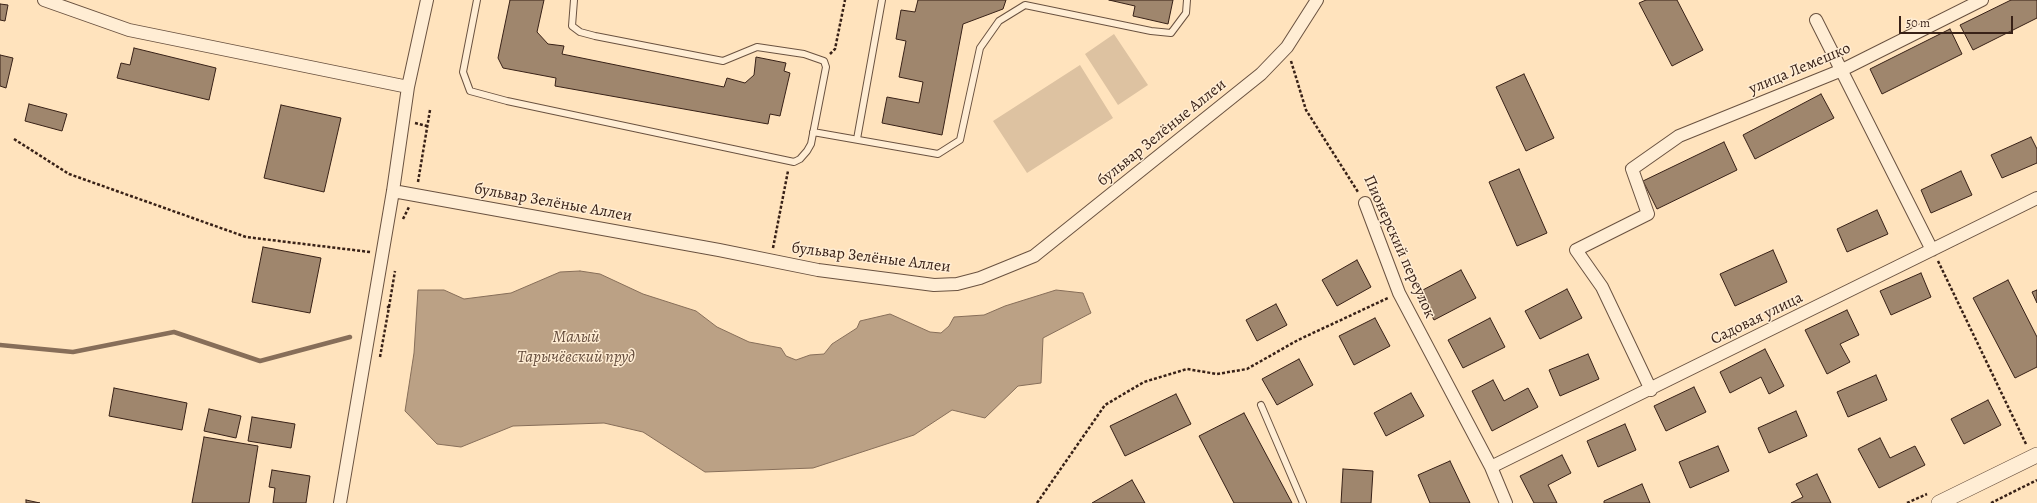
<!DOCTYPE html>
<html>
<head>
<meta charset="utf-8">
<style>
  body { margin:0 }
  #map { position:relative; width:2037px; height:503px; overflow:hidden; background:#ffe3bd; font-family:Alegreya,serif }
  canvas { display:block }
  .scale { position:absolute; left:1899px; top:16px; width:114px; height:18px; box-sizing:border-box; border:2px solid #382117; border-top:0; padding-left:5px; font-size:12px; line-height:14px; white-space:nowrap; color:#382117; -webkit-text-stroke:3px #ffedd4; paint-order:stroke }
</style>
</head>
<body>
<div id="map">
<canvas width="2037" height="503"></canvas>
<div class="scale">50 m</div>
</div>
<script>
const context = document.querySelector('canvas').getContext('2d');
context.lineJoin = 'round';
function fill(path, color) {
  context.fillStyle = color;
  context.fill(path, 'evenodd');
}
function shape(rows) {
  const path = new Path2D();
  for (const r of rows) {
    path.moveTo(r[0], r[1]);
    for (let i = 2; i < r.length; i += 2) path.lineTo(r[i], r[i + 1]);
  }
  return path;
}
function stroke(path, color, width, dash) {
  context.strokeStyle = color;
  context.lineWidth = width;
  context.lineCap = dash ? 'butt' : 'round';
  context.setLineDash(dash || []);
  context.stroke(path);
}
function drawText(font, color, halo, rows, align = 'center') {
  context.font = font + ' Alegreya,serif';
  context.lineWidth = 3;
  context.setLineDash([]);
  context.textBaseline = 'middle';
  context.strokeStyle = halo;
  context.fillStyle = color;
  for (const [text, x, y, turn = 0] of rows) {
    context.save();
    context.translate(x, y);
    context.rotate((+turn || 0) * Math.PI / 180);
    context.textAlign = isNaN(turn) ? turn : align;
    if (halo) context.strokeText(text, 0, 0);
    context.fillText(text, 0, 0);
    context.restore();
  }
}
const green = shape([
  [1114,34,1148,85,1118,105,1085,54],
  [1080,65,1113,118,1027,173,993,121]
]);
const water = shape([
  [580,271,600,274,643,294,696,311,717,327,749,342,781,348,786,356,796,360,810,355,824,354,832,344,857,328,860,321,890,314,930,332,941,333,949,326,954,317,984,315,1005,306,1056,290,1083,293,1091,313,1043,338,1041,383,1018,386,985,418,952,410,914,435,813,468,705,472,643,432,604,423,513,426,461,447,437,444,405,411,414,353,418,290,444,290,464,299,511,293,560,272,580,271]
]);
const stream = shape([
  [0,345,73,352,174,332,260,361,350,337]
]);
const building = shape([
  [510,0,544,0,537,32,548,44,564,46,562,54,724,87,727,78,745,83,754,75,756,57,786,63,784,71,790,73,780,116,770,114,768,124,555,86,556,78,503,68,498,58,510,0],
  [918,0,1006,0,1003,9,963,24,942,135,882,123,887,97,919,103,923,82,899,77,906,41,896,39,901,10,915,12,918,0],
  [1109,0,1173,0,1168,24,1133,16,1135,6,1109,0],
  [1646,0,1677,0,1703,50,1672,66,1639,3,1646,0],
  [2011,0,2037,0,2037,18,1973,50,1960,25,2011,0],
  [0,4,8,5,5,21,0,20,0,4],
  [1950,29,1962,54,1882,94,1870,69,1950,29],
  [134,48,216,68,209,100,117,78,121,63,130,65,134,48],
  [0,55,13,58,6,88,0,86,0,55],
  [1524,74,1554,138,1526,151,1496,87,1524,74],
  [1821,94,1834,118,1755,159,1743,135,1821,94],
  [29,104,67,114,62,131,25,121,29,104],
  [281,105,341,118,324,192,264,178,281,105],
  [2031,137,2037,149,2037,163,2002,178,1991,155,2031,137],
  [1724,142,1737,170,1657,209,1643,181,1724,142],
  [1519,169,1547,233,1517,246,1489,182,1519,169],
  [1961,171,1972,195,1931,213,1921,190,1961,171],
  [1877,210,1888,234,1847,252,1837,229,1877,210],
  [263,247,321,258,310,313,252,302,263,247],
  [1773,250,1787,282,1735,306,1720,274,1773,250],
  [1357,260,1371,287,1337,306,1322,280,1357,260],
  [1461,270,1476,298,1434,320,1419,292,1461,270],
  [1921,273,1931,297,1891,315,1880,291,1921,273],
  [2008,280,2037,337,2037,367,2015,378,1973,298,2008,280],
  [1567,289,1582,318,1540,339,1525,311,1567,289],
  [2037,290,2037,303,2032,292,2037,290],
  [1276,304,1287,325,1257,341,1246,320,1276,304],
  [1847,310,1859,335,1840,344,1850,362,1827,374,1805,330,1847,310],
  [1375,318,1390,346,1354,365,1339,336,1375,318],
  [1490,318,1505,347,1463,368,1448,340,1490,318],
  [1765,349,1784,386,1769,394,1761,377,1730,393,1720,372,1765,349],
  [1588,354,1599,379,1560,396,1549,370,1588,354],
  [1299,359,1313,385,1277,405,1262,379,1299,359],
  [1876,375,1887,400,1848,417,1837,392,1876,375],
  [1493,380,1504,401,1528,388,1538,407,1492,431,1472,391,1493,380],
  [1694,387,1706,412,1666,431,1654,406,1694,387],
  [114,388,187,403,182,430,109,416,114,388],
  [1411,393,1424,416,1386,436,1374,413,1411,393],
  [1176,394,1191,424,1125,456,1110,426,1176,394],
  [1988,400,2001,425,1964,444,1951,419,1988,400],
  [209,409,241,416,236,438,204,431,209,409],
  [1796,411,1807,436,1769,453,1758,428,1796,411],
  [1244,413,1292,503,1234,503,1199,436,1244,413],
  [252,417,295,424,291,448,248,441,252,417],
  [1625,424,1636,450,1598,467,1587,441,1625,424],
  [204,437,258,446,249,503,192,503,204,437],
  [1880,438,1890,458,1915,446,1925,465,1879,488,1858,449,1880,438],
  [1718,446,1729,471,1690,488,1679,462,1718,446],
  [1562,455,1571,473,1548,485,1557,503,1534,503,1520,476,1562,455],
  [1450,461,1470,503,1430,503,1418,475,1450,461],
  [1343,469,1373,471,1371,503,1341,503,1343,469],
  [272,470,310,476,306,503,273,503,275,488,269,487,272,470],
  [1817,474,1831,503,1791,503,1803,497,1796,484,1817,474],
  [1132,480,1145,503,1092,503,1132,480],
  [1642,484,1650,503,1604,503,1604,501,1642,484],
  [26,500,40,503,26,503,26,500]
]);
const path = shape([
  [830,54,835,49,845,0],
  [1291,61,1306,110,1358,192],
  [415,123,427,126],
  [14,139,69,174,246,237,370,252],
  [418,182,430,110],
  [403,219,409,207],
  [773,248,788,171],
  [1938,261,2026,444],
  [389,307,395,271],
  [380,357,389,307,386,307],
  [1037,503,1105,405,1144,382,1187,369,1217,374,1247,369,1298,340,1388,298],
  [1907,503,1927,494],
  [1991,503,2037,480]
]);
const service = shape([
  [477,0,463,72,470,91,507,101,794,162,800,159,807,151,811,144,826,67,824,61,804,54,757,47,723,61,595,36,580,32,572,26,574,0],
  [813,132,938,154,960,140,980,48,999,21,1025,5,1151,31,1171,33,1186,13,1187,0],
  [857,139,882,0],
  [1261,405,1303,503]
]);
const minor = shape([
  [44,0,129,30,408,87],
  [1816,20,1932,250],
  [393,191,719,250,818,270,934,285,957,284,980,278,1034,256,1261,74,1287,47,1317,0],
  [1365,203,1399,293,1491,467,1506,503],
  [1651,390,1602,287,1576,250,1648,214,1632,169,1679,136,1842,70,1982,0],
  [1491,467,2037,198],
  [340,503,393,191,408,87,427,0]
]);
const tertiary = shape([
  [1939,503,2037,455]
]);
const streetNames = [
  ["улица Лемешко",1800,69,-23],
  ["бульвар Зелёные Аллеи",1162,133,-39],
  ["бульвар Зелёные Аллеи",553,203,10],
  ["Пионерский переулок",1399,247,66],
  ["бульвар Зелёные Аллеи",871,258,7],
  ["Садовая улица",1757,319,-26]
];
const waterNames = [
  ["Малый",576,338],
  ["Тарычёвский пруд",576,358]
];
fill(green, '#ddc2a1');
fill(water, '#bba185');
stroke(water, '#876e59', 1);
stroke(stream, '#876e59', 4.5);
fill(building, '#9f866d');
stroke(building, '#382117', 1);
stroke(service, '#6a5240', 8);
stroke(minor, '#6a5240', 14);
stroke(tertiary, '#6a5240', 16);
stroke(path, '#382117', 2.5, [3, 2]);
stroke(service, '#ffedd4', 6);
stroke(minor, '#ffedd4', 12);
stroke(tertiary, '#ffedd4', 15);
drawText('16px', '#382117', '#ffedd4', streetNames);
drawText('italic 17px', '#664e3e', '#ffedd4', waterNames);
</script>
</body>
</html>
